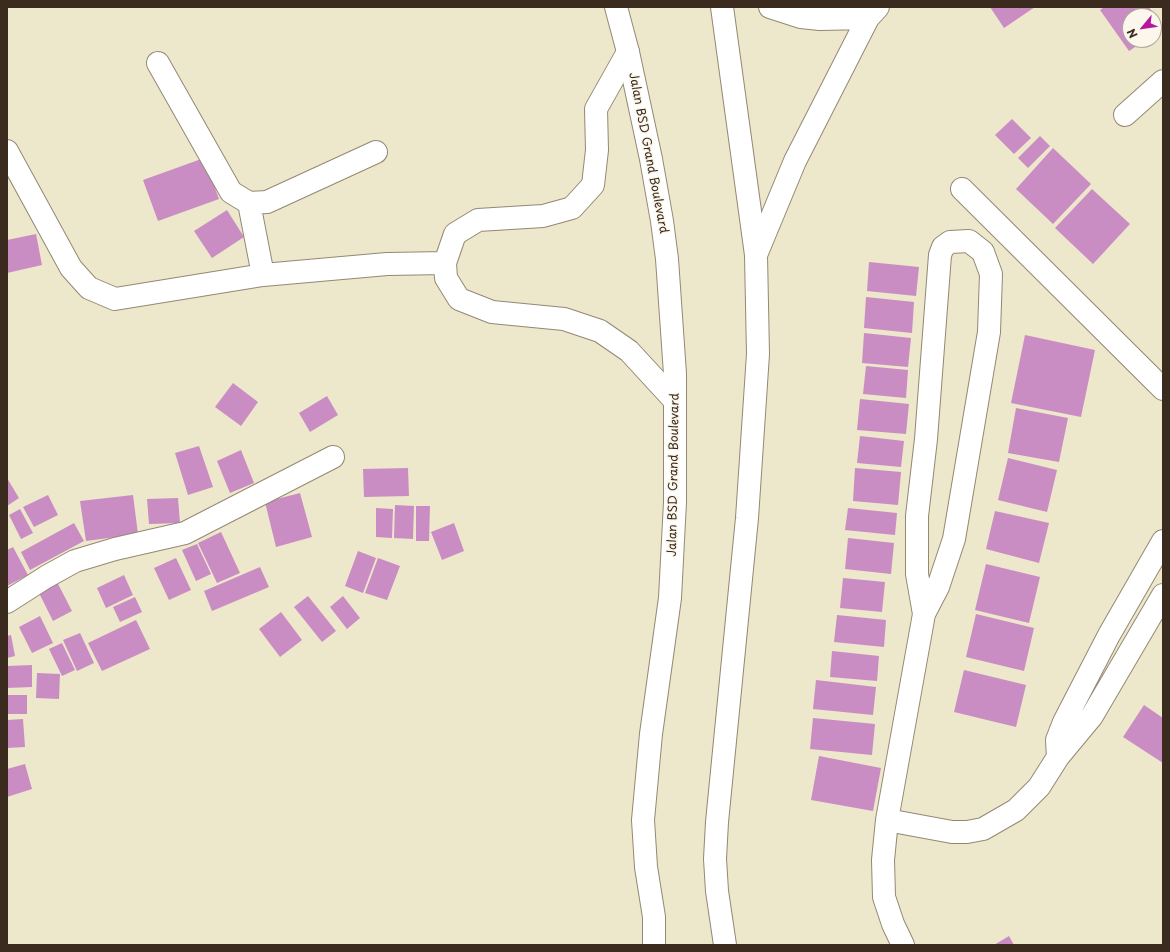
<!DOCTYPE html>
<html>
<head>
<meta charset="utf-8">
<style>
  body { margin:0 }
  #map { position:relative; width:1170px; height:952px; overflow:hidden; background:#ede7cb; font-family:"Playpen Sans",sans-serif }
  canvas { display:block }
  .frame { position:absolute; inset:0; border:8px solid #3b2a1e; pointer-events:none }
  .north { position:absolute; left:1122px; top:8px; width:40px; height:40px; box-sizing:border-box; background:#fbf7ec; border:1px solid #aea59a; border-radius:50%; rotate:241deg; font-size:11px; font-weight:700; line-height:16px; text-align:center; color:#3b2a1e }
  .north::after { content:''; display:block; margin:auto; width:14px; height:18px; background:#b5179e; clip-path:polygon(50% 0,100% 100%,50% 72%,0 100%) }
</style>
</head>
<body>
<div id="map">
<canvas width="1170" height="952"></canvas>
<div class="frame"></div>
<div class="north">N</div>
</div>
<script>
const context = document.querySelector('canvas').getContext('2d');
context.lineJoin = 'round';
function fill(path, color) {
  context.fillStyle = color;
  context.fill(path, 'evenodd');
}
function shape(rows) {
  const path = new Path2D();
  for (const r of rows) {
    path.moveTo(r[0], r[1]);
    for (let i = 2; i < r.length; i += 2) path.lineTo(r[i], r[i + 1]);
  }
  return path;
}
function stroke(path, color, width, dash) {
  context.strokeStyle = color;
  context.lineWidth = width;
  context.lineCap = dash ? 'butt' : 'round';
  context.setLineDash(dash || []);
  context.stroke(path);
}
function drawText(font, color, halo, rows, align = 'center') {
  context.font = font + ' "Playpen Sans",sans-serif';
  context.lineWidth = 3;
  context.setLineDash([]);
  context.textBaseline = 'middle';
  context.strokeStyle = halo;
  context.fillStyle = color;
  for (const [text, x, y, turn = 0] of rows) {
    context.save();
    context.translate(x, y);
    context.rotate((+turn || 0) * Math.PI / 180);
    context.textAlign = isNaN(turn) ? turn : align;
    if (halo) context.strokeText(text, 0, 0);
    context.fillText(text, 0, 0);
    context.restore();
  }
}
const building = shape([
  [990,7,1035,7,1004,28],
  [1104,7,1149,7,1163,28,1154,34,1154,16,1130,16,1130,40,1146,40,1129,51,1100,10],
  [1012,119,1031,138,1014,154,995,135],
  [1040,136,1050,146,1028,168,1018,158],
  [1053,148,1091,184,1053,224,1016,189],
  [204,158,219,199,158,221,143,180],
  [1092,189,1130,224,1093,264,1055,228],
  [227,210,244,237,212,258,194,231],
  [36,234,42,265,7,273,7,240],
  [869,262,919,267,916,296,867,291],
  [866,297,914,302,912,333,864,328],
  [864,333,911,338,908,367,862,363],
  [1025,335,1095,350,1081,417,1011,403],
  [866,366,908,370,906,398,863,394],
  [233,383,258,402,241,426,215,407],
  [327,396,338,415,310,432,299,413],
  [860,399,909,404,906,434,857,430],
  [1016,408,1068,418,1059,462,1008,453],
  [860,436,904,441,901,467,857,463],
  [199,446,213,487,188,495,175,453],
  [241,450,254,483,230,493,217,461],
  [1008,458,1057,470,1047,512,998,500],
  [408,468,409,496,364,497,363,469],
  [855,468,901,472,898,505,853,501],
  [7,478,19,498,7,506],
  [300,493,312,537,276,547,265,502],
  [48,495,58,515,34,527,23,507],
  [133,495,138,534,86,541,80,501],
  [178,498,180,523,149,524,147,499],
  [395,505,414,506,413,539,394,538],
  [416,506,430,506,429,541,416,541],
  [376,508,393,509,392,538,376,537],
  [848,508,897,513,895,535,845,530],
  [20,509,33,533,21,539,9,515],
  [995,511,1049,523,1039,563,986,549],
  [74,523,84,541,30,570,21,552],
  [454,523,464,551,442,560,431,532],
  [221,532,240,573,217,583,198,543],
  [848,538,894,543,891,574,845,569],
  [197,544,211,574,196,581,182,550],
  [13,547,28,575,7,586,7,550],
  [358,551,376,558,363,593,345,586],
  [176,558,191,590,169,600,154,568],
  [378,558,400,566,387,600,365,593],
  [986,564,1040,577,1029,623,975,610],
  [260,567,269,587,212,611,204,591],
  [124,575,133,595,106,608,97,588],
  [843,578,885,582,882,612,840,608],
  [56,580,72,611,53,621,37,589],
  [308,596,336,631,322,642,294,607],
  [343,596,360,618,347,629,330,607],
  [135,597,142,612,120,622,113,607],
  [281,612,302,640,280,657,259,629],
  [976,614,1034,628,1024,671,966,657],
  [837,615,886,620,884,647,834,642],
  [40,616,53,643,32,653,19,627],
  [136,620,150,649,102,671,88,643],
  [80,633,94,663,77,671,63,640],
  [11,635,15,656,7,658,7,636],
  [62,643,75,670,62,676,49,649],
  [832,651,879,656,877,681,830,677],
  [32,665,32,687,7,688,7,666],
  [964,670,1026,685,1016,727,954,712],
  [37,673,60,674,59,699,36,698],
  [816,680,876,687,873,715,813,709],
  [7,695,27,695,27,714,7,714],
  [1144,705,1163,718,1163,763,1123,737],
  [813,718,875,724,872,755,810,749],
  [23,719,25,747,7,748,7,720],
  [819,756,881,768,873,811,811,800],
  [25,764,32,789,7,797,7,769],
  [1009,936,1014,945,994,945]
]);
const minor = shape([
  [770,7,801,17,820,19,868,18],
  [628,52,596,109,597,150,593,185,572,208,543,216,478,220,455,234,445,263,446,278,459,299,492,312,564,319,600,331,629,351,675,401],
  [158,63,231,192,249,203,267,202,376,152],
  [1125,115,1163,81],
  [7,151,71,268,89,288,115,299,263,275,387,264,445,263],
  [962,189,1163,389],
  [249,203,263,275],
  [756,255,795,161,868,18,878,7],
  [7,602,46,577,75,561,115,549,185,533,333,457],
  [1058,757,1057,740,1064,722,1109,635,1163,541],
  [887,820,952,832,967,832,983,829,1016,810,1039,787,1058,757,1092,716,1163,595],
  [903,945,893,924,884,897,883,860,887,820,924,614,938,587,954,539,989,332,991,274,983,252,969,241,950,242,943,247,940,255,926,439,917,516,917,574,924,614]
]);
const major = shape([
  [616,7,628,52,651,159,662,221,667,259,675,374,675,502,670,598,651,734,643,820,646,867,654,917,654,945],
  [722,7,756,255,758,354,747,518,717,822,715,859,717,891,725,945]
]);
const streetNames = [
  ["Jalan BSD Grand Boulevard",648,153,79],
  ["Jalan BSD Grand Boulevard",674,475,-89]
];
fill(building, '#ca8dc3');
stroke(minor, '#948874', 24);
stroke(major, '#948874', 24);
stroke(minor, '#fff', 22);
stroke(major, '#fff', 22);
drawText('12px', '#3b2a1e', '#fbf7ec', streetNames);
</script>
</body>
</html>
